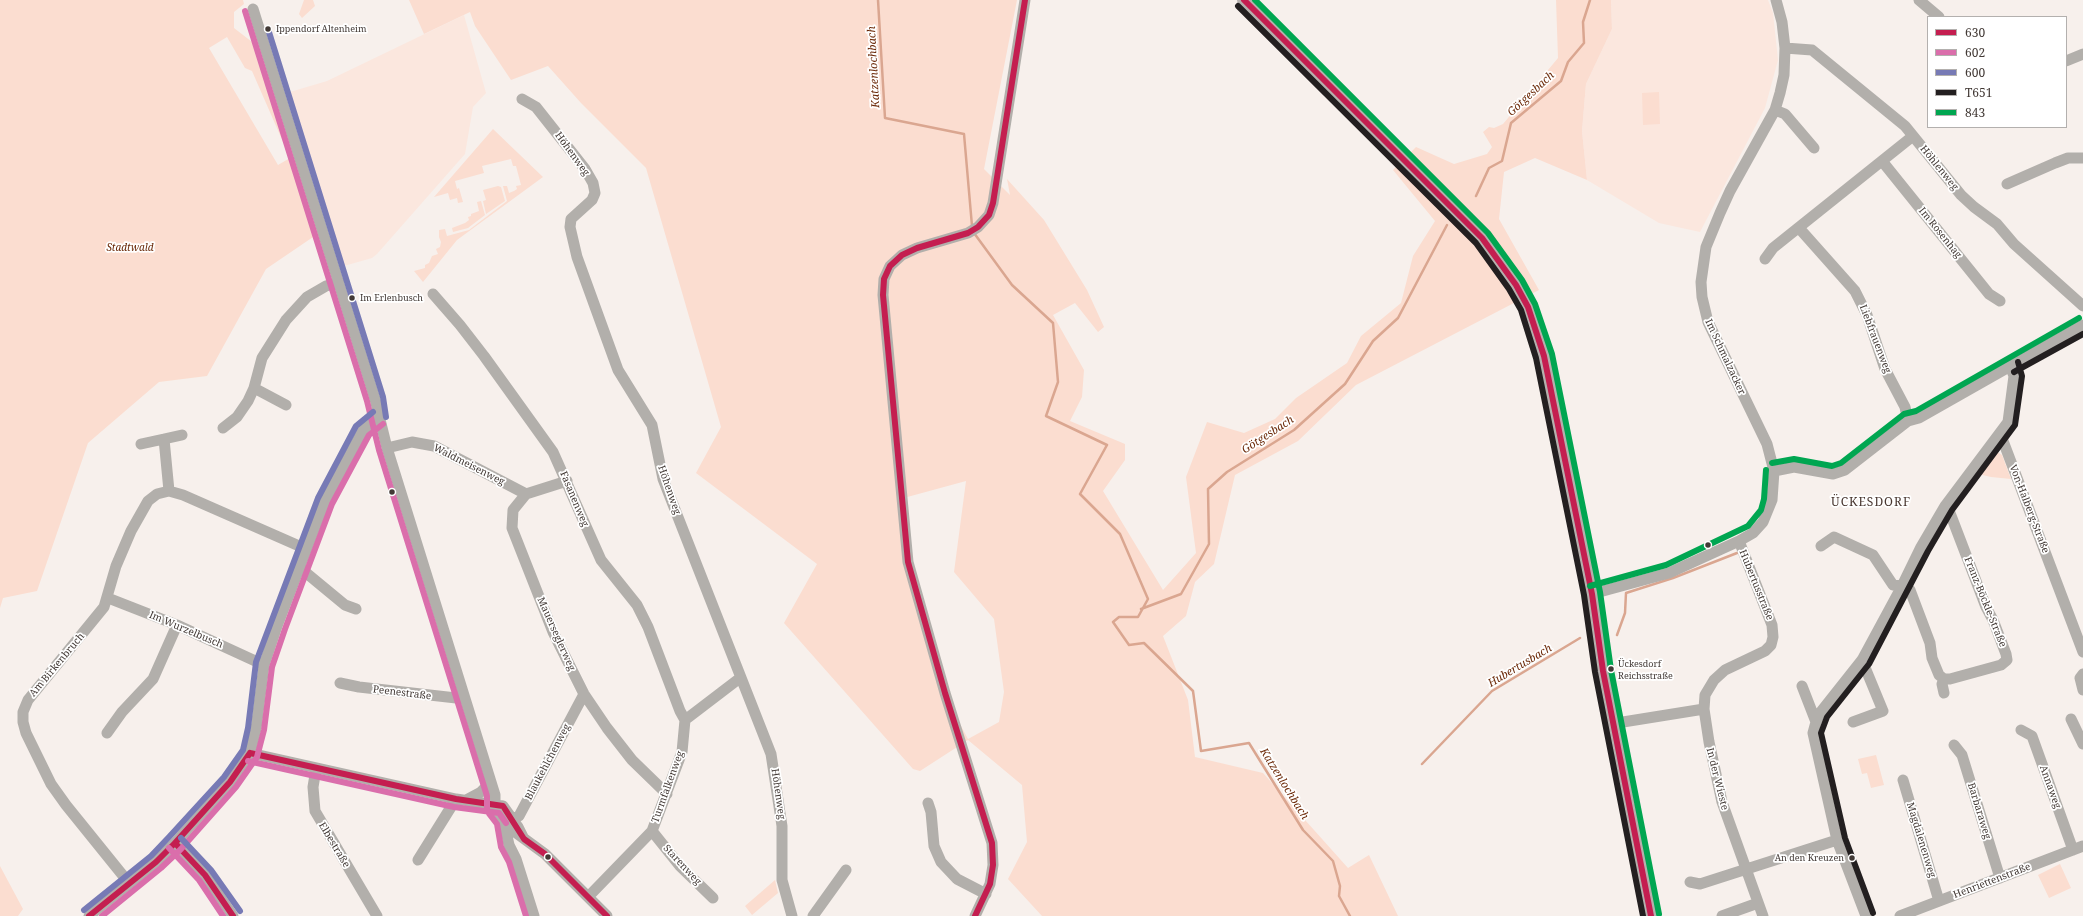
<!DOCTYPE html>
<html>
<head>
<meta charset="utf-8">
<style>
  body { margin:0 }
  #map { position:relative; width:2083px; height:916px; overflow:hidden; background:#f7f0ec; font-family:"Noto Serif",serif }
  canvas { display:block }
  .legend { position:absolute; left:1927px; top:16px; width:140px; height:112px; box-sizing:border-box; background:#fff; border:1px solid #b3b0ae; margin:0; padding:5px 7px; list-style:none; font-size:12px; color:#423935 }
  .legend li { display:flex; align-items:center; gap:8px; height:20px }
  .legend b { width:20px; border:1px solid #b3b0ae }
</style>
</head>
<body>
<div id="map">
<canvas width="2083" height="916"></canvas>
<ul class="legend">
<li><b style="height:5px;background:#c41e50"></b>630</li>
<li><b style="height:5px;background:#da6eab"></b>602</li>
<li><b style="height:5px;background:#777ab5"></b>600</li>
<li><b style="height:5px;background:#231f20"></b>T651</li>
<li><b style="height:5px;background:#00a651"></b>843</li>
</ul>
</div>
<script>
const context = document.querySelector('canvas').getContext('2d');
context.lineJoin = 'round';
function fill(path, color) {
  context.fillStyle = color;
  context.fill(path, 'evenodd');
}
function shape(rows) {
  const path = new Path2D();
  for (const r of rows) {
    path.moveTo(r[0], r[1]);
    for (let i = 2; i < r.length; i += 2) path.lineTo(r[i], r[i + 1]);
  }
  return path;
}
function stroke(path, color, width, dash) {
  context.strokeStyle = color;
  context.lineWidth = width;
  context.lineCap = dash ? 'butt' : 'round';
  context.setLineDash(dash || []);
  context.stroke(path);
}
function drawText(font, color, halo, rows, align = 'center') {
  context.font = font + ' "Noto Serif",serif';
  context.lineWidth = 3.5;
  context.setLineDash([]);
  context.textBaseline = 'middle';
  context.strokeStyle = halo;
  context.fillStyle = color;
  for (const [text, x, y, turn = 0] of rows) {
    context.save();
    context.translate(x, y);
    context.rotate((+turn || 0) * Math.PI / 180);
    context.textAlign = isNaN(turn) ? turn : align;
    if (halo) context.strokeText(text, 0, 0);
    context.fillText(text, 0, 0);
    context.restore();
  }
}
const built = shape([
  [1611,0,1768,0,1773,13,1778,60,1765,108,1700,232,1659,223,1587,180,1582,131,1586,84,1612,29],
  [464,15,486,93,473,107,465,154,377,254,372,258,344,266,290,92,327,81]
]);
const green = shape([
  [0,0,243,0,244,4,234,12,234,28,256,45,316,235,266,269,207,376,159,382,88,443,37,591,3,598,0,608],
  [227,37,245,68,252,71,290,158,278,165,209,48],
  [304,0,313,0,315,6,302,18,299,14],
  [409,0,1017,0,984,169,1010,195,1007,179,1044,220,1087,290,1104,327,1098,332,1075,303,1053,315,1084,370,1082,397,1070,421,1125,444,1125,460,1103,491,1163,590,1196,553,1186,477,1207,422,1244,433,1275,419,1296,398,1347,363,1361,336,1401,303,1413,256,1435,221,1393,170,1416,147,1454,164,1487,154,1492,147,1483,132,1489,127,1494,128,1503,124,1558,58,1556,0,1611,0,1612,29,1586,84,1582,131,1587,180,1535,158,1504,172,1499,219,1539,290,1356,385,1298,441,1235,475,1214,564,1195,582,1186,616,1163,636,1188,700,1195,757,1263,773,1348,868,1369,855,1398,916,1042,916,1008,879,1027,842,1022,785,968,740,920,771,913,769,784,623,817,564,696,473,721,427,646,168,581,103,548,66,511,80,475,26,470,12,424,34],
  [966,481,954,572,994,619,1004,692,999,722,968,739,946,698,906,566,900,499],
  [1659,92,1660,124,1643,125,1642,93],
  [493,129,543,177,457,240,423,282,414,271,425,268,425,265,429,263,432,256,438,254,436,249,440,247,441,242,439,237,439,230,445,229,447,236,469,230,507,201,503,186,507,186,509,193,514,191,517,189,516,186,521,185,516,166,513,166,511,159,482,166,484,173,455,181,457,189,459,188,463,202,458,203,457,198,450,200,448,193,434,197],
  [498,186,501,187,505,201,486,214,483,201,486,200,483,190],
  [481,201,485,215,468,228,453,232,452,228,465,223,469,220,468,217,471,216,471,214,479,211,477,202],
  [1991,451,1996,451,2002,455,2011,479,1991,477,1974,473],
  [1876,755,1884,785,1871,788,1867,773,1862,774,1858,759],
  [2060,864,2071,888,2049,898,2038,875],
  [0,866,23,909,18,916,0,916],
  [775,880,778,893,752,915,745,906]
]);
const stream = shape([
  [878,0,885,118,964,134,972,226],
  [1476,196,1489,168,1502,161,1511,123,1561,81,1568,62,1584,43,1583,22,1590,0],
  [974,233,1012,285,1053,323,1058,382,1046,416,1107,445,1080,494,1120,534,1148,599,1138,617,1119,617,1113,622,1129,645,1144,643,1193,691,1201,751,1249,743,1303,830,1333,861,1340,886,1339,896,1350,916],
  [1141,609,1181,594,1209,544,1208,489,1227,472,1294,430,1345,384,1373,341,1398,318,1447,225],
  [1617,635,1625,613,1626,593,1673,578,1737,553],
  [1422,764,1492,691,1580,638]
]);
const minor = shape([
  [1919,0,1939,17],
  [253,9,375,399,387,448,495,795,495,809,511,829,545,854,607,916],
  [1785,48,1812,50,1905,126,1961,195,1974,207,1997,224,2014,244,2083,306],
  [2066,61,2083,54],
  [522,99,536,107,585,169,593,183,595,193,592,200,571,219,570,227,577,257,618,370,652,425,663,479,771,754,782,826,782,880,792,916],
  [1775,110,1785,114,1814,148],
  [1882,161,1989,294,2000,301],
  [2007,184,2055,163,2068,158,2083,158],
  [1799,228,1855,291,1867,315,1885,369,1905,407,1908,421],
  [1765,259,1773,248,1913,136],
  [433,294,460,325,484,356,553,452,601,560,637,605,648,627,680,711,685,720],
  [254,388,286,405],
  [223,428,237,417,248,401,254,388,262,358,286,320,307,297,326,286,339,282],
  [2000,433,2083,652],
  [141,444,164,439],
  [387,448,412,442,434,446,526,494],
  [1774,471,1794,467,1833,474,1845,470,1908,421,1919,418,2083,325],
  [567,481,526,494,513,510,512,528,553,632,584,694,607,728,632,760,667,794],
  [169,491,164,439,182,435],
  [1821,546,1834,537,1873,555,1893,585,1902,586,1910,590,1930,643,1932,658,1939,675,1944,679,1942,684,1944,693],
  [299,567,345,605,356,609],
  [1592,594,1669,573,1739,541,1753,533,1763,522,1772,500,1774,471,1767,444,1708,322,1702,297,1701,282,1706,247,1720,213,1730,191,1775,110,1780,93,1784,75,1785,48,1782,22,1776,0],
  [108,598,177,625,264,665],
  [2083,674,2080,678,2083,690],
  [1944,679,1950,679,2001,665,2007,660,2006,654,1993,620,1986,607,1950,513,1945,506],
  [340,683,359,687,465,699],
  [1802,686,1816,722],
  [1704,709,1709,742,1722,802,1763,916],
  [2071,719,2083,744],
  [685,720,740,678],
  [1623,722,1704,709,1705,695,1714,680,1725,670,1765,651,1771,645,1773,637,1772,625,1739,541],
  [1853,722,1883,711,1862,660],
  [2021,730,2032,736,2073,850],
  [107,733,122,712,153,679,177,625],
  [1954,745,1962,755,2000,878],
  [250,753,456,799,503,806,518,827,523,837],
  [316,769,313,787,315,811,377,916],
  [1903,780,1939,901],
  [466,800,481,792,488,785,489,777],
  [928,803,931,812,934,846,941,862,957,879,986,894],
  [507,821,519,816,584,694],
  [504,822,509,845,516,859,534,916],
  [652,831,680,866,713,898],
  [175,843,205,875,233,916],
  [418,860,456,799],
  [1690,882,1700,884,1837,840],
  [129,883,66,805,51,784,26,733,23,722,23,712,28,700,104,607,116,566,131,531,148,501,157,494,169,491,183,495,306,549],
  [588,897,652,831,682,752,685,720],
  [89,916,156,862,175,843,230,782,250,753,256,729,264,665,277,626,325,501,363,430,378,418],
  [813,916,846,870],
  [975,916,990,884,993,865,992,843,945,693,908,562,883,295,884,279,890,266,902,255,917,248,968,233,978,227,989,215,993,203,1025,0],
  [1722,916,1758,903],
  [1866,916,1837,840,1813,733,1816,722,1820,713,1862,660,1902,586,1921,547,1945,506,2008,422,2014,376,2010,365],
  [1900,916,2083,846]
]);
const major = shape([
  [1244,0,1482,238,1516,285,1528,307,1544,356,1592,594,1603,671,1628,806,1651,916]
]);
const bus1 = shape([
  [1244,0,1482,238,1516,285,1528,307,1544,356,1592,594,1603,671,1651,916],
  [250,753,456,799,503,806,524,839,545,854,607,916],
  [175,843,205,875,233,916],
  [89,916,156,862,175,843,230,782,250,753],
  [975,916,990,884,993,865,992,843,945,693,908,562,883,295,884,279,890,266,902,255,917,248,968,233,978,227,989,215,993,203,1025,0]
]);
const bus2 = shape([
  [245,11,367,401,379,450,487,796,487,811,497,824,501,847,509,862,526,916],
  [248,761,454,807,499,813,506,823],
  [169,848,199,880,223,916],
  [102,916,161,868,181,849,236,787,257,757,264,730,272,667,285,629,332,504,369,435,383,424]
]);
const bus3 = shape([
  [268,29,383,397,386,417],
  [181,838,211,870,240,911],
  [84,910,151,856,169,837,224,777,243,750,248,728,256,662,318,498,356,426,373,412]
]);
const bus4 = shape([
  [1238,6,1476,243,1509,289,1521,310,1536,358,1584,595,1595,672,1643,916],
  [2014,372,2083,334],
  [1873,913,1845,838,1821,733,1827,717,1869,664,1928,551,1952,510,2015,425,2022,376,2018,362]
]);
const bus5 = shape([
  [1255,0,1488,233,1522,280,1535,304,1552,354,1600,592,1611,670,1659,914],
  [1772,463,1794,459,1832,466,1841,463,1904,414,1916,411,2079,318],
  [1590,586,1666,565,1748,526,1761,510,1764,499,1766,470]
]);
const markers = [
  [268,29,3.5,"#423935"],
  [352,298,3.5,"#423935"],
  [392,492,3.5,"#423935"],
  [1708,545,3.5,"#423935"],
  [1611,669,3.5,"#423935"],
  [548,857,3.5,"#423935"],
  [1852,858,3.5,"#423935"]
];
const busNames = [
  ["Ippendorf Altenheim",276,29],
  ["Im Erlenbusch",360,298],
  ["Ückesdorf",1618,664],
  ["Reichsstraße",1618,676],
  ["An den Kreuzen",1844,858,"right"]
];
const streetNames = [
  ["Höhenweg",572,154,54],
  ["Höhlenweg",1939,168,51],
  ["Im Rosenhag",1940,233,51],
  ["Liebfrauenweg",1875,339,69],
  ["Im Schmalzacker",1725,357,65],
  ["Waldmeisenweg",469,465,27],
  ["Höhenweg",669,490,71],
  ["Fasanenweg",574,499,67],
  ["Von-Halberg-Straße",2029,509,69],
  ["Hubertusstraße",1756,585,68],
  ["Franz-Böckle-Straße",1985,602,68],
  ["Im Wurzelbusch",186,630,23],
  ["Mauerseglerweg",556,634,66],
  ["Am Birkenbruch",57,665,-50],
  ["Peenestraße",402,693,7],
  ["Blaukehlchenweg",548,762,-62],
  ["In der Wieste",1717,779,76],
  ["Turmfalkenweg",668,787,-70],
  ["Annaweg",2050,787,70],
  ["Höhenweg",778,794,82],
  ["Barbaraweg",1979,811,73],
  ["Magdalenenweg",1921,840,73],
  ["Elbestraße",334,845,59],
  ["Starenweg",682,865,47],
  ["Henriettenstraße",1992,881,-21]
];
const parkNames = [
  ["Stadtwald",130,248]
];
const waterNames = [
  ["Katzenlochbach",874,67,-93],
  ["Götgesbach",1531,94,-43],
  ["Götgesbach",1268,435,-33],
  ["Hubertusbach",1520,666,-31],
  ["Katzenlochbach",1284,784,58]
];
const quarterNames = [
  ["ÜCKESDORF",1871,503]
];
fill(built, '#fbe7de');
fill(green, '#fbddd0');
stroke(stream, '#daa690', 2.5);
stroke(minor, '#b2afab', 11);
stroke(major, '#b6b0ae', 14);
stroke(bus1, '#c41e50', 6);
stroke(bus2, '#da6eab', 6);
stroke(bus3, '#777ab5', 6);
stroke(bus4, '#231f20', 6);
stroke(bus5, '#00a651', 6);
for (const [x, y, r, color] of markers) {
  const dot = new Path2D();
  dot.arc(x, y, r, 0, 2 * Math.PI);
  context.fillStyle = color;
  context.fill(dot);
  stroke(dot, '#fff', 1.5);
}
drawText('9px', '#423935', '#fff', busNames, 'left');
drawText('10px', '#423935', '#fff', streetNames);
drawText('italic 10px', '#692706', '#fff', parkNames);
drawText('italic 11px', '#6c2a09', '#fff', waterNames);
context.letterSpacing = '1px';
drawText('12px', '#48362f', '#fff', quarterNames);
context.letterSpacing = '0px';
</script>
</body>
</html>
